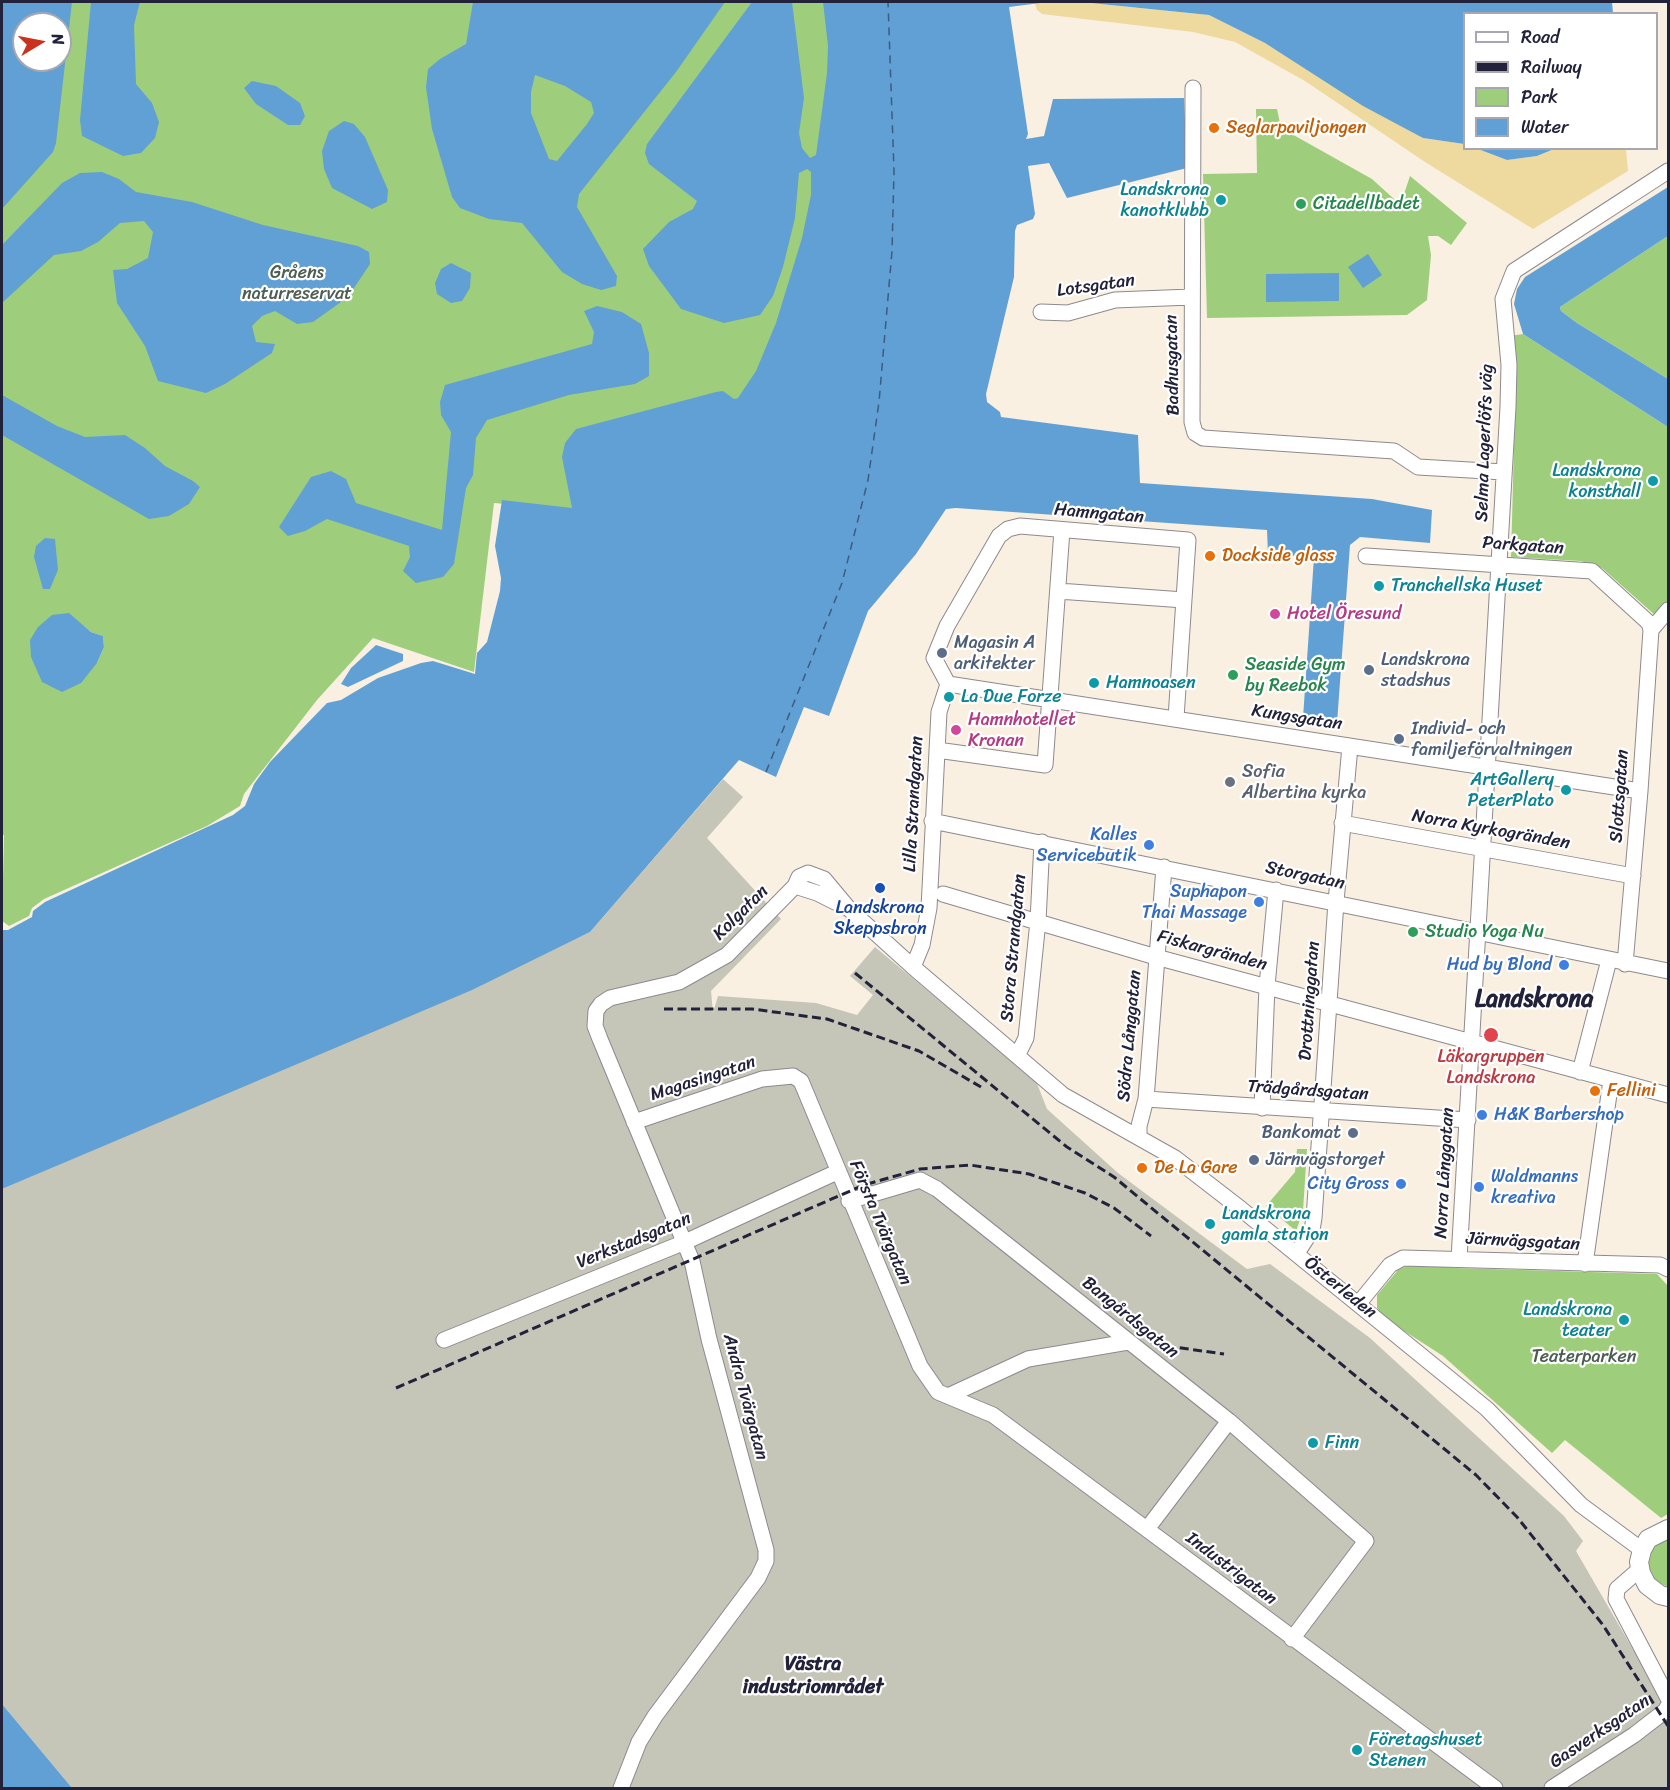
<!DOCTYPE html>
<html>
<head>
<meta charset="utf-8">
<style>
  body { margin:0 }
  #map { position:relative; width:1670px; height:1790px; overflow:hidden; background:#f9f0e2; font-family:Sriracha,sans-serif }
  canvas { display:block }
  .frame { position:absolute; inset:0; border:3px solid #22223b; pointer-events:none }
  .legend { position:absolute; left:1463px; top:12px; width:195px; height:138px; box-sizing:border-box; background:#fff; border:2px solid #a7a7b1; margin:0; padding:8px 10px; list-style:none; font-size:18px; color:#22223b }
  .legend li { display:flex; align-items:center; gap:12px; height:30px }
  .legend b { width:30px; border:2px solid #a7a7b1 }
  .north { position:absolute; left:12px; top:12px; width:60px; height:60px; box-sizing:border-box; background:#fff; border:2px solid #a7a7b1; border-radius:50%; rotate:80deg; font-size:16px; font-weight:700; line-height:24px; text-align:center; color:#22223b }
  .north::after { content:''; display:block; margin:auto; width:21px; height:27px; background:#c8321e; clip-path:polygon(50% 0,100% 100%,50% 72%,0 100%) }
</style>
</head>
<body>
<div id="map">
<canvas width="1670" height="1790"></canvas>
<div class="frame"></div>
<ul class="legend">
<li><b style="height:8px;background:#fff"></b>Road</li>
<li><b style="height:8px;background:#22223b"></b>Railway</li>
<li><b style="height:16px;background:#9ece7c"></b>Park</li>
<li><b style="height:16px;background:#61a0d4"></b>Water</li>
</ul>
<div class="north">N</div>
</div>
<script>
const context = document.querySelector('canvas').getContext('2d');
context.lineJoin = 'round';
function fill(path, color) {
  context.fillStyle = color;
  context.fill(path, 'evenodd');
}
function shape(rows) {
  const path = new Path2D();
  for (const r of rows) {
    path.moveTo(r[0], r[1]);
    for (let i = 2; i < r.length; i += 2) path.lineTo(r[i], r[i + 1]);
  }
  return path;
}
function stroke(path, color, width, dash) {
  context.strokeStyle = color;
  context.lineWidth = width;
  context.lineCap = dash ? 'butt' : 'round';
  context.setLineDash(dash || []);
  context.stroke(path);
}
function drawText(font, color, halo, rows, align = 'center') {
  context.font = font + ' Sriracha,sans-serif';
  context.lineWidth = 4.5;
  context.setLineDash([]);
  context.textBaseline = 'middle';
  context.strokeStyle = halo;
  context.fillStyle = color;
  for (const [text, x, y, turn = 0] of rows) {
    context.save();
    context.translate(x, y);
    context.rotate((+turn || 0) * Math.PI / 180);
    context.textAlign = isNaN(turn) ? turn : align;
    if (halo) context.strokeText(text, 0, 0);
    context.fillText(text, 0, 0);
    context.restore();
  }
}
const industrial = shape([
  [723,779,743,797,707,838,781,919,711,991,713,1013,718,996,816,1003,857,1015,873,995,850,976,875,947,1036,1081,1047,1109,1118,1173,1247,1269,1270,1264,1370,1338,1564,1516,1583,1541,1576,1551,1668,1710,1668,1788,72,1788,2,1704,2,1189,470,989,590,932]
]);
const green = shape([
  [68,2,826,2,831,51,817,156,794,171,809,167,815,178,800,259,770,351,735,405,578,510,494,503,474,672,373,638,317,700,244,794,240,806,207,826,44,899,32,908,29,916,9,926,2,921,4,835,2,835,2,202,53,141],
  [69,614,91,632,103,636,104,647,97,663],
  [1256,109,1277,109,1281,128,1372,179,1404,208,1402,200,1410,176,1467,223,1451,245,1438,236,1428,236,1431,255,1427,300,1407,315,1207,318,1203,174,1257,173],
  [1668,236,1668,379,1577,323,1561,311,1560,307],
  [1523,334,1668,427,1668,602,1656,616,1602,568,1581,561,1511,557,1516,372,1510,336],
  [1297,1149,1307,1149,1303,1211,1296,1231,1266,1206,1295,1172],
  [1422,1264,1456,1268,1657,1274,1668,1286,1668,1514,1661,1518,1565,1440,1552,1453,1443,1356,1384,1318,1377,1308,1377,1295,1398,1270,1407,1266],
  [1668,1538,1668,1587,1656,1581,1648,1565,1653,1548]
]);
const sand = shape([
  [1048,2,1081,2,1209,15,1265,43,1423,138,1464,144,1464,148,1478,149,1507,160,1537,156,1554,149,1626,149,1628,171,1533,229,1425,162,1305,81,1235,42,1193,32,1042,14,1037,10,1035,3]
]);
const water = shape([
  [2,2,72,2,56,143,53,152,2,209],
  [24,24,60,24,60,60,24,60],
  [91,2,140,2,134,25,136,84,152,103,159,122,155,138,141,153,123,156,82,136,80,120],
  [473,2,725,2,676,72,579,194,577,207,617,276,616,286,601,290,582,284,562,272,522,223,489,219,460,208,452,197,432,129,426,87,428,69,440,59,466,44],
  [535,75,565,86,591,102,594,113,587,124,557,161,549,159,531,113,531,92],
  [752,2,792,2,804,98,799,133,802,148,810,158,816,155,827,73,828,46,823,2,1048,2,1009,7,1028,134,1026,139,1044,136,1053,99,1184,98,1187,168,1067,198,1049,163,1028,166,1035,214,1033,219,1017,225,1015,231,1014,277,986,394,987,402,1000,412,1001,417,1138,435,1140,483,1372,499,1432,510,1430,543,1360,537,1350,545,1337,723,1303,718,1314,557,1268,554,1267,530,956,508,946,509,916,554,868,611,829,716,804,707,776,777,739,760,590,932,472,990,2,1189,2,930,8,930,32,917,33,911,45,902,233,815,245,806,254,784,270,762,327,703,341,700,378,678,421,663,433,661,475,674,477,653,487,642,500,591,501,578,495,546,502,500,572,508,562,457,565,443,576,429,716,392,723,391,734,399,738,398,756,371,776,323,802,238,811,195,811,172,807,169,799,173,795,218,783,267,773,296,760,315,724,323,681,309,649,266,643,249,669,222,693,209,697,201,649,164,645,153,647,144],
  [1081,2,1612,2,1613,13,1464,14,1464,144,1423,138,1363,106,1265,43,1209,15],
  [252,81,276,86,300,103,305,116,300,125,288,125,256,104,244,88],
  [344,121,354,124,365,137,388,190,387,202,372,209,332,188,324,169,322,151,329,131],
  [1478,149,1554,149,1537,156,1507,160],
  [102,172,119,179,136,192,192,202,263,225,358,246,369,252,370,264,348,297,313,322,297,324,275,311,262,316,252,326,256,342,275,344,272,353,225,384,206,393,158,381,145,346,117,303,113,270,127,269,148,258,153,232,144,221,120,223,98,242,81,251,54,255,2,303,2,245,62,183,80,173],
  [1668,187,1668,236,1560,307,1561,311,1577,323,1668,379,1668,427,1523,334,1514,304,1517,289,1525,277],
  [1368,254,1382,275,1363,288,1348,267],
  [451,263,471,273,470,288,462,301,451,303,437,294,435,283,441,269],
  [1339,273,1339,301,1266,302,1266,274],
  [597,306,622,312,641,324,649,353,649,376,635,384,569,395,487,420,476,438,473,475,466,488,454,564,443,577,416,583,403,571,410,557,409,546,327,519,305,531,288,536,279,527,311,477,331,471,346,479,356,503,442,530,451,432,441,415,440,402,445,385,592,344,594,332,584,311],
  [2,395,57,426,85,437,125,435,145,448,165,466,193,481,200,487,189,504,169,516,149,519,2,435],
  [45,538,55,539,58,570,50,589,43,589,34,557,36,546],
  [69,613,91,632,103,636,104,647,97,663,81,683,62,692,42,682,31,657,30,640,38,627,52,615],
  [376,645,403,654,403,661,348,687,341,684,351,668],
  [2,1704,72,1788,2,1788]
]);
const ferry = shape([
  [766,772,842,583,868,480,879,402,892,251,894,171,888,2]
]);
const minor = shape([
  [1193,88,1192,422,1195,433,1203,438,1394,451,1418,467,1504,472],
  [1041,312,1068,313,1115,300,1191,297],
  [1366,556,1592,571,1649,623,1651,630,1640,791,1625,964],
  [1058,591,1184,600],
  [1651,630,1668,610],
  [948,684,1640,791],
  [1176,718,1188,540,1020,526,1008,529,999,536,947,626,934,658,948,684,939,712,929,908,922,945,913,967,1063,1095,1175,1158,1241,1209,1487,1409,1581,1505,1642,1550],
  [937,750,1045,765,1062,530],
  [932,821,1668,971],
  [1342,823,1633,876],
  [795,886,817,893,847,908],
  [943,894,1156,957,1668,1095],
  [1017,1056,1026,1038,1038,921,1042,842],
  [1580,1072,1609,960],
  [1146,1099,1468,1120],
  [1262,1108,1267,986,1276,890],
  [634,1122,762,1079,793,1076,801,1081,920,1366,938,1392,993,1415,1495,1788],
  [1139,1136,1139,1126,1146,1099,1164,867],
  [849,1201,920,1180,937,1189,1229,1421,1366,1541,1292,1639],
  [1297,1253,1312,1230,1314,1218,1336,902,1350,746],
  [1459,1259,1508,407,1509,365,1503,299,1514,271,1668,171],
  [1585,1264,1611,1080],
  [1359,1303,1390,1265,1403,1258,1660,1265,1668,1269],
  [444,1340,685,1242,837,1172],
  [948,1396,1028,1359,1128,1342],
  [1147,1529,1229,1421],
  [1640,1569,1617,1589,1616,1599,1668,1698],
  [621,1788,639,1742,655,1716,758,1578,766,1561,766,1550,709,1339,692,1261,600,1039,595,1026,596,1011,601,1004,610,998,679,982,727,955,795,886,799,877,808,873,824,879,849,909,913,967],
  [1552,1788,1634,1735,1665,1711,1668,1706]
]);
const major = shape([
  [1668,1529,1648,1539,1642,1550,1639,1562,1641,1573,1647,1585,1660,1595,1668,1597]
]);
const rail = shape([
  [855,973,1067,1147,1114,1177,1143,1201,1476,1475,1517,1517,1603,1625,1668,1726],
  [664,1009,752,1009,827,1019,919,1051,981,1087],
  [1153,1344,1224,1354],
  [396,1388,864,1185,920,1169,970,1165,1029,1174,1085,1193,1114,1208,1151,1236]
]);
const markers = [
  [1214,128,6,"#e8710a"],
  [1221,200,6,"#0f9aa8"],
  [1301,204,6,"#2e9e5b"],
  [1653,481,6,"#0f9aa8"],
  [1210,556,6,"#e8710a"],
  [1379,586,6,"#0f9aa8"],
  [1275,614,6,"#d1479c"],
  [942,653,6,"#5c6f8a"],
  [1369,670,6,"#5c6f8a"],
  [1233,675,6,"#2e9e5b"],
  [1094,683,6,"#0f9aa8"],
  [949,697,6,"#0f9aa8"],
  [956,730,6,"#d1479c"],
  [1399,739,6,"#5c6f8a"],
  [1230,782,6,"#6b7280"],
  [1566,790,6,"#0f9aa8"],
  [1149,845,6,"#3f7fe0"],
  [880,888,6,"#1a4fb4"],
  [1259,902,6,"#3f7fe0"],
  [1413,932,6,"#2e9e5b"],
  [1564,965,6,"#3f7fe0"],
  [1491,1035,8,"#e0444e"],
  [1595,1091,6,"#e8710a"],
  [1482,1115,6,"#3f7fe0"],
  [1353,1133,6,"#5c6f8a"],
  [1254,1160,6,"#5c6f8a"],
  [1142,1168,6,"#e8710a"],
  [1401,1184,6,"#3f7fe0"],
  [1479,1187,6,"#3f7fe0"],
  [1210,1224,6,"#0f9aa8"],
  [1624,1320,6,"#0f9aa8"],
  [1313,1443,6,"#0f9aa8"],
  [1357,1750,6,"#0f9aa8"]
];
const foodNames = [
  ["Seglarpaviljongen",1226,128],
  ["Dockside glass",1222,556],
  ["Fellini",1607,1091],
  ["De La Gare",1154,1168]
];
const cultureNames = [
  ["Landskrona",1209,190,"right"],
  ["kanotklubb",1209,211,"right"],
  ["Landskrona",1641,471,"right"],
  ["konsthall",1641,492,"right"],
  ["Tranchellska Huset",1391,586],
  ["Hamnoasen",1106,683],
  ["La Due Forze",961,697],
  ["ArtGallery",1554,780,"right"],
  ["PeterPlato",1554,801,"right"],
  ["Landskrona",1222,1214],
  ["gamla station",1222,1235],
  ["Landskrona",1612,1310,"right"],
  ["teater",1612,1331,"right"],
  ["Finn",1325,1443],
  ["Företagshuset",1369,1740],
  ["Stenen",1369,1761]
];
const leisureNames = [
  ["Citadellbadet",1313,204],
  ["Seaside Gym",1245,665],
  ["by Reebok",1245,686],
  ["Studio Yoga Nu",1425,932]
];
const parkNames = [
  ["Gråens",297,273],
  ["naturreservat",297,294],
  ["Teaterparken",1584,1357]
];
const streetNames = [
  ["Lotsgatan",1096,286,-8],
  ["Badhusgatan",1173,365,-91],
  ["Selma Lagerlöfs väg",1485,443,-88],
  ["Hamngatan",1099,514,5],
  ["Parkgatan",1523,546,4],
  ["Kungsgatan",1297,718,9],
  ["Slottsgatan",1620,796,-86],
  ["Lilla Strandgatan",914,804,-87],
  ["Norra Kyrkogränden",1491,830,10],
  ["Storgatan",1305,876,12],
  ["Kolgatan",741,913,-45],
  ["Stora Strandgatan",1014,948,-85],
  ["Fiskargränden",1212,951,15],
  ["Drottninggatan",1310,1001,-86],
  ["Södra Långgatan",1130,1036,-85],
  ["Magasingatan",703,1079,-18],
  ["Trädgårdsgatan",1308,1091,4],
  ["Norra Långgatan",1445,1173,-87],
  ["Första Tvärgatan",880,1223,67],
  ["Verkstadsgatan",634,1241,-22],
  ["Järnvägsgatan",1523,1242,3],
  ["Österleden",1340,1288,39],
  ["Bangårdsgatan",1130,1318,39],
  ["Andra Tvärgatan",745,1397,75],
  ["Industrigatan",1231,1569,37],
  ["Gasverksgatan",1600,1732,-34]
];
const hotelNames = [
  ["Hotel Öresund",1287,614],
  ["Hamnhotellet",968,720],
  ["Kronan",968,741]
];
const serviceNames = [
  ["Magasin A",954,643],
  ["arkitekter",954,664],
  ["Landskrona",1381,660],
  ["stadshus",1381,681],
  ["Individ- och",1411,729],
  ["familjeförvaltningen",1411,750],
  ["Bankomat",1341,1133,"right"],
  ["Järnvägstorget",1266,1160]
];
const worshipNames = [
  ["Sofia",1242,772],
  ["Albertina kyrka",1242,793]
];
const shopNames = [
  ["Kalles",1137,835],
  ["Servicebutik",1137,856],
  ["Suphapon",1247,892],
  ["Thai Massage",1247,913],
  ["Hud by Blond",1552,965],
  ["H&K Barbershop",1494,1115,"left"],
  ["Waldmanns",1491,1177,"left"],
  ["kreativa",1491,1198,"left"],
  ["City Gross",1389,1184]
];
const transitNames = [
  ["Landskrona",880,908],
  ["Skeppsbron",880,929]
];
const healthNames = [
  ["Läkargruppen",1491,1057],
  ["Landskrona",1491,1078]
];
const neighbourhoodNames = [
  ["Västra",813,1665],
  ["industriområdet",813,1688]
];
const districtNames = [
  ["Landskrona",1534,1000]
];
fill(industrial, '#c5c5b8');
fill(green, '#9ece7c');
fill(sand, '#eeda9e');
fill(water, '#61a0d4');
stroke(ferry, '#3e5b80', 1.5, [8, 6]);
stroke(minor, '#8e898e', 17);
stroke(major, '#8e898e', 20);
stroke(minor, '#fff', 15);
stroke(major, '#fff', 18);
stroke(rail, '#22223b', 3, [9, 4.5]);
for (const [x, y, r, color] of markers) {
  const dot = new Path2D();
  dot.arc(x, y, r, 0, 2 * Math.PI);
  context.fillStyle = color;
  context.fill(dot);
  stroke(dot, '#fff', 2);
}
drawText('18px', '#c56008', '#fff', foodNames, 'left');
drawText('18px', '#0d838f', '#fff', cultureNames, 'left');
drawText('18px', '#27864d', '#fff', leisureNames, 'left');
drawText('18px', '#4d5e52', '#fff', parkNames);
drawText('18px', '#22223b', '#fff', streetNames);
drawText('18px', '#b23c85', '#fff', hotelNames, 'left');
drawText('18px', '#4e5e75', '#fff', serviceNames, 'left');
drawText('18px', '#5b616d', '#fff', worshipNames, 'left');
drawText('18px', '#366cbe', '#fff', shopNames, 'right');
drawText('18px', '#164399', '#fff', transitNames);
drawText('18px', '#be3a42', '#fff', healthNames);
drawText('bold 20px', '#22223b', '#fff', neighbourhoodNames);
drawText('bold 24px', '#22223b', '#fff', districtNames);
</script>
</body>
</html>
